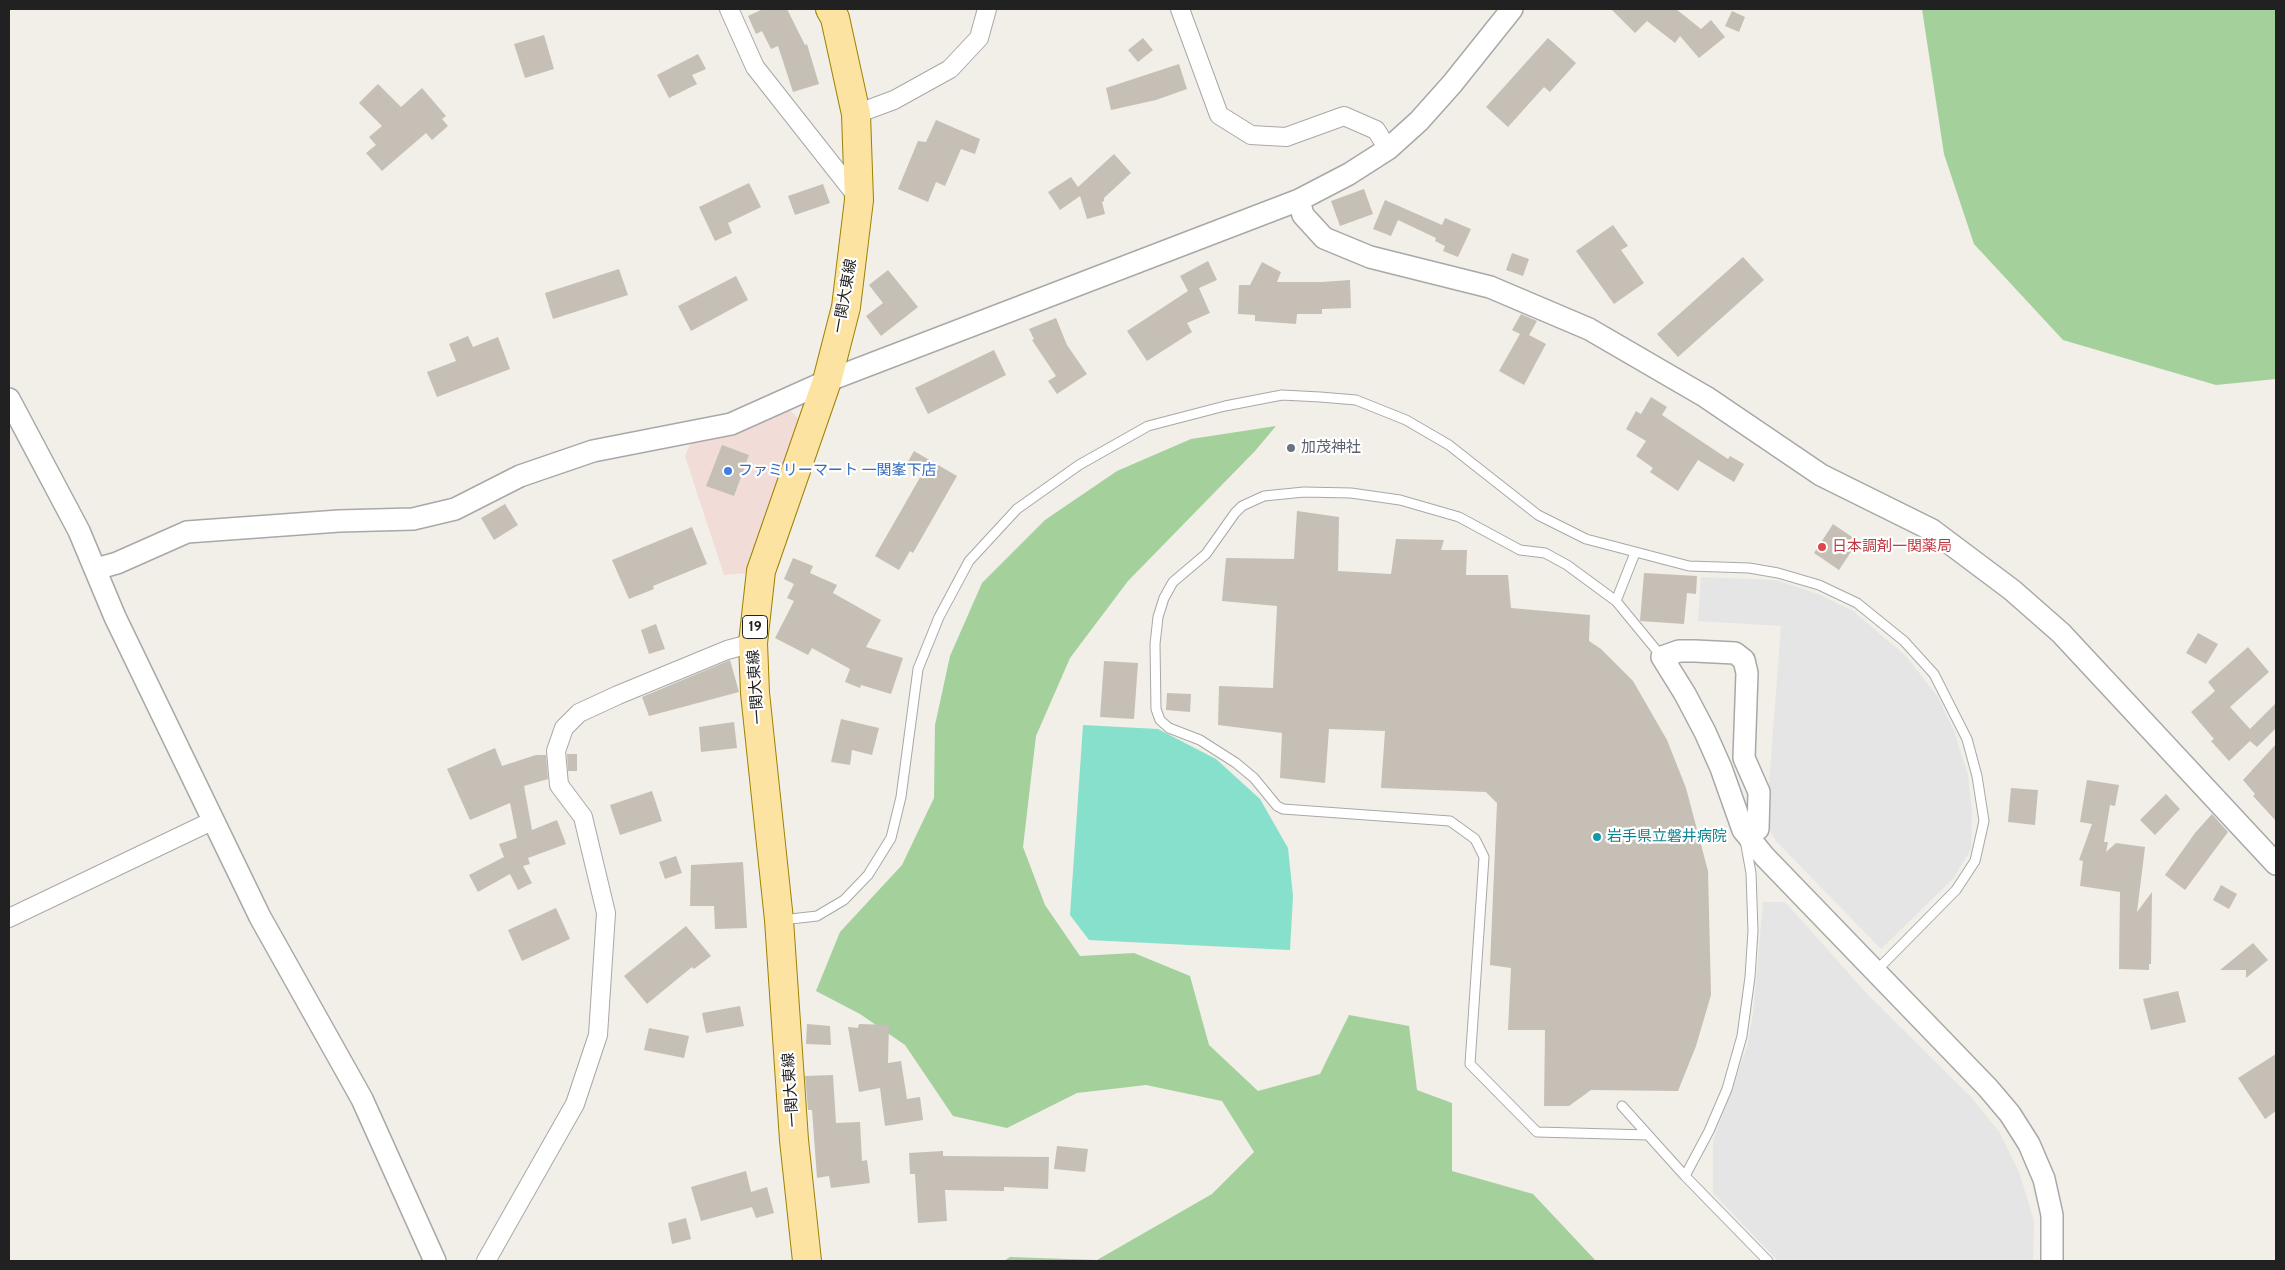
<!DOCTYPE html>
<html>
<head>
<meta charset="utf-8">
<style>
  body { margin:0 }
  #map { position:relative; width:2285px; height:1270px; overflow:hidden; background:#f1efe7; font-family:Cabin,sans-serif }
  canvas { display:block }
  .frame { position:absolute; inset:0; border:10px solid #212121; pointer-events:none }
</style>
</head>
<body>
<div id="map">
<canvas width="2285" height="1270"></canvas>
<div class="frame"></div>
</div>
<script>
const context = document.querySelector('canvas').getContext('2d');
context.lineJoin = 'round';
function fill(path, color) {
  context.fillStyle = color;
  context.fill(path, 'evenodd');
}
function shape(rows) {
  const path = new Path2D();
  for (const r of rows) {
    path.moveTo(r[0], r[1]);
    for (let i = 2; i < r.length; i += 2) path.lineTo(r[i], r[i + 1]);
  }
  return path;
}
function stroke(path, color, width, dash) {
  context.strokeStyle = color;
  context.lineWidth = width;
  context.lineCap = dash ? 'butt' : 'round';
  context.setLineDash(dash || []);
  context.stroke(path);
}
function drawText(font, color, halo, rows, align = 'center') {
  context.font = font + ' Cabin,"Noto Sans JP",sans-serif';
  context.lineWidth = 4.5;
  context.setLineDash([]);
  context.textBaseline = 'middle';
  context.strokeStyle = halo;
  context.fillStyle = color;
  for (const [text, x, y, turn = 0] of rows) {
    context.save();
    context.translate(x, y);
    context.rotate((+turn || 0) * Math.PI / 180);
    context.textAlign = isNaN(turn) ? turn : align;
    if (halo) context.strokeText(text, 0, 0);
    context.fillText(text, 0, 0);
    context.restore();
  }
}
const commercial = shape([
  [790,410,803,424,766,511,747,573,724,575,685,456,690,444]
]);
const forest = shape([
  [1922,9,2276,9,2276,379,2216,385,2063,340,1974,244,1944,154],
  [1276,426,1255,451,1128,581,1070,658,1036,736,1023,847,1045,905,1080,956,1134,953,1190,976,1209,1045,1258,1091,1320,1074,1349,1015,1409,1026,1417,1090,1452,1103,1452,1171,1533,1194,1596,1261,1004,1261,1010,1257,1097,1260,1212,1194,1254,1152,1222,1101,1146,1085,1077,1093,1007,1128,953,1116,905,1045,860,1014,816,991,840,932,902,865,934,798,935,725,950,656,982,583,1045,520,1117,471,1191,439]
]);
const pitch = shape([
  [1083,725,1158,729,1216,759,1260,799,1288,848,1293,896,1290,950,1089,940,1070,915]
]);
const parking = shape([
  [1701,577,1776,580,1818,594,1853,611,1906,656,1938,697,1954,731,1968,775,1972,811,1971,849,1953,879,1881,949,1776,841,1766,824,1781,626,1698,621],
  [1763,902,1785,902,1869,996,1970,1096,2000,1133,2019,1172,2034,1221,2033,1261,1778,1261,1713,1193,1713,1141,1747,1047,1753,1014]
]);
const building = shape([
  [763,9,787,9,805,45,807,44,819,84,793,92,778,46,771,49,762,31,756,34,748,16],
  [1611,9,1676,9,1701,29,1711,20,1725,37,1699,58,1680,36,1675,43,1647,21,1635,33],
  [1732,11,1745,17,1739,32,1725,26],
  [544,35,554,69,525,78,514,44],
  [1143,38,1153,50,1138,62,1128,50],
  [1548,38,1576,63,1550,92,1544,87,1508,127,1486,107],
  [698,54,706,69,692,75,697,84,669,98,657,75],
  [1179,64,1187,89,1156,100,1111,110,1106,88],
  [378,84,401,107,422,88,446,116,442,119,448,126,432,140,426,133,382,171,366,153,376,145,369,137,382,126,359,103],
  [936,120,980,139,975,154,961,149,945,186,936,182,928,202,898,189,918,141,926,142],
  [1114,154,1131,173,1104,198,1104,201,1102,202,1105,214,1087,219,1080,196,1060,210,1048,192,1071,177,1078,187],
  [749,183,761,207,728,223,732,233,715,241,699,207],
  [823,184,830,203,795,215,788,196],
  [1364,189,1373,214,1340,226,1331,201],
  [1385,200,1442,225,1445,218,1471,229,1458,257,1443,251,1445,246,1435,241,1436,238,1398,220,1391,236,1373,229],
  [1613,225,1628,246,1621,250,1644,283,1614,304,1576,251],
  [1512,253,1529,259,1523,276,1506,270],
  [1743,257,1764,280,1678,357,1657,334],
  [1208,261,1217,280,1199,288,1210,313,1187,323,1192,332,1147,361,1127,331,1188,291,1180,276],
  [1262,262,1281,272,1277,282,1322,282,1350,280,1351,308,1322,309,1322,314,1297,314,1296,324,1255,321,1255,315,1238,314,1239,285,1250,285],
  [619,269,628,295,553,319,545,293],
  [888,270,918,307,881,336,866,316,883,303,869,285],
  [736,276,748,300,691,331,678,306],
  [1521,314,1537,321,1529,335,1546,344,1524,385,1499,371,1520,334,1512,330],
  [1056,318,1067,345,1087,374,1057,394,1048,381,1056,376,1032,340,1034,339,1029,329],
  [468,336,473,347,498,337,510,369,437,397,427,372,456,361,449,344],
  [994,350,1006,375,928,414,915,388],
  [1651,397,1667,407,1662,415,1728,459,1730,456,1744,464,1734,482,1698,460,1678,491,1650,472,1653,468,1636,456,1646,441,1626,429,1636,411,1641,414],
  [722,445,749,455,734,496,706,486],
  [914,451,957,476,913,553,910,551,899,570,875,556,922,474,906,465],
  [505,504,518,525,494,540,481,518],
  [1297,511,1339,517,1338,571,1391,574,1396,539,1444,540,1441,550,1467,550,1466,575,1508,575,1511,608,1590,615,1589,641,1601,649,1633,681,1667,740,1686,788,1708,871,1711,995,1696,1046,1678,1091,1591,1090,1569,1106,1544,1106,1545,1030,1508,1030,1511,968,1490,965,1497,803,1486,792,1381,788,1385,731,1329,729,1325,783,1280,778,1282,733,1218,725,1219,686,1273,688,1277,606,1222,601,1226,558,1294,559],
  [1833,524,1858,541,1839,570,1814,553],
  [692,527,707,564,653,586,654,589,629,599,612,560],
  [793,558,813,566,810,573,837,585,833,593,881,620,866,647,903,658,891,694,861,685,860,688,845,682,850,669,812,648,808,655,775,638,794,601,787,598,794,584,784,579],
  [1644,573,1697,576,1696,594,1687,593,1684,624,1640,621],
  [656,624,665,649,649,654,641,630],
  [2198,633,2218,644,2206,664,2186,653],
  [2248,647,2269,672,2230,707,2250,729,2276,703,2276,728,2257,747,2250,741,2229,761,2211,741,2214,739,2191,712,2215,691,2208,682],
  [730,660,739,692,649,716,642,697],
  [1104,661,1138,663,1134,719,1100,717],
  [1167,693,1191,694,1190,712,1166,710],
  [841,719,879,728,872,755,852,750,850,765,831,762],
  [734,722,737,748,701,752,699,727],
  [2276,744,2276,821,2253,796,2255,794,2243,780],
  [495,748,502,766,536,755,546,755,548,779,524,786,532,830,557,820,566,844,528,858,530,864,523,866,532,883,518,890,510,874,478,892,469,875,504,857,499,844,517,838,510,803,470,820,447,769],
  [567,754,577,754,577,771,568,771],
  [2087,780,2119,785,2115,806,2110,805,2104,842,2108,842,2106,852,2116,843,2145,847,2137,912,2152,892,2151,964,2149,964,2149,970,2119,969,2120,892,2080,886,2083,861,2079,860,2092,824,2080,822],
  [2011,788,2038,790,2035,825,2008,822],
  [652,791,662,821,620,835,610,805],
  [2166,794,2180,809,2155,835,2140,820],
  [2212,814,2228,832,2185,890,2165,875,2195,833],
  [676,856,682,873,665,879,659,862],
  [743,862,747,928,715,929,714,906,690,906,691,865],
  [2221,885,2237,894,2229,909,2213,900],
  [556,908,570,939,522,961,508,930],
  [686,926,711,956,694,969,692,967,647,1004,624,976],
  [2253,943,2268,960,2246,978,2246,970,2220,970],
  [2178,991,2186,1022,2151,1030,2143,999],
  [740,1006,744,1026,706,1033,702,1013],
  [807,1024,830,1026,831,1045,806,1044],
  [859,1024,889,1025,888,1063,901,1061,907,1099,920,1097,923,1120,885,1126,880,1088,859,1092,848,1027,858,1028],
  [649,1028,689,1036,684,1058,644,1050],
  [2276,1054,2276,1111,2265,1119,2238,1078],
  [833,1075,836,1123,860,1122,862,1161,867,1160,870,1183,831,1188,829,1176,817,1178,812,1110,808,1110,805,1076],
  [1057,1146,1088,1149,1085,1172,1054,1169],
  [943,1151,943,1156,1049,1157,1048,1189,1004,1187,1004,1191,945,1190,947,1221,918,1223,915,1174,910,1174,909,1153],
  [746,1171,751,1192,767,1187,774,1213,756,1218,752,1207,701,1221,691,1187],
  [686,1218,691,1239,672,1244,668,1223]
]);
const service = shape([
  [1616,601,1635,553],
  [1745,840,1751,873,1753,931,1750,977,1742,1036,1727,1089,1709,1131,1685,1176,1768,1261],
  [782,920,817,916,844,900,868,875,891,838,901,797,918,669,939,617,969,561,1017,509,1079,465,1148,426,1225,406,1282,395,1320,397,1356,400,1406,420,1449,445,1538,515,1586,539,1689,566,1749,568,1778,573,1819,585,1857,603,1904,641,1934,674,1967,739,1977,776,1984,821,1975,861,1956,890,1876,971],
  [1622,1106,1685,1176],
  [1648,1135,1537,1132,1470,1064,1484,857,1475,839,1450,821,1283,809,1277,806,1254,778,1236,763,1200,740,1169,728,1160,720,1156,709,1155,644,1158,617,1164,598,1173,582,1206,554,1235,513,1242,506,1264,496,1304,492,1351,493,1400,500,1459,517,1520,550,1545,553,1567,565,1616,601,1662,657]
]);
const minor = shape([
  [729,9,755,67,859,199],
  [1180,9,1219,115,1251,135,1286,137,1344,116,1376,130,1388,149],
  [856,114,894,100,950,69,979,38,987,9],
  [9,918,214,820],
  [486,1261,575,1104,598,1035,606,913,583,817,559,785,556,751,564,728,579,713,618,695,727,650,753,643]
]);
const tertiary = shape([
  [1299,200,1303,215,1324,238,1370,257,1490,287,1589,329,1706,397,1821,475,1932,530,2012,590,2061,633,2276,864],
  [9,399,79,531,115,617,260,917,362,1099,435,1261],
  [96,569,117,563,187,532,339,521,413,519,455,509,520,476,593,451,731,424,827,381,1299,200,1349,174,1388,149,1419,121,1452,84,1512,9],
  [1743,830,1758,829,1759,792,1744,758,1747,673,1744,660,1735,653,1695,651,1679,651,1662,657,1685,694,1705,732,1721,768,1743,830,1764,856,1988,1088,2010,1114,2029,1144,2044,1179,2052,1215,2052,1261]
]);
const primary = shape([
  [807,1261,794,1140,779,920,755,693,753,643,761,571,827,381,846,307,859,200,856,114,835,18,830,9]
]);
const markers = [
  [1291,448,5,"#6b7280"],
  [728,471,5,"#3f7fe0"],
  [1822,547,5,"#e0444e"],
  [1597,837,5,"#0f9aa8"]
];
const shields = [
  [755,627,25]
];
const shieldNames = [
  ["19",755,627]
];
const streetNames = [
  ["一関大東線",845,296,-80],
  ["一関大東線",756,687,-94],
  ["一関大東線",791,1090,-94]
];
const worshipNames = [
  ["加茂神社",1301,448]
];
const shopNames = [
  ["ファミリーマート 一関峯下店",738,471]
];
const healthNames = [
  ["日本調剤一関薬局",1832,547]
];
const cultureNames = [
  ["岩手県立磐井病院",1607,837]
];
fill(commercial, '#f1dcd7');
fill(forest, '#a4d09c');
fill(pitch, '#86e0cb');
fill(parking, '#e5e5e5');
fill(building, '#c6bfb6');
stroke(service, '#a8a8a8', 11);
stroke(minor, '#a8a8a8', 20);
stroke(tertiary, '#a8a8a8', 24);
stroke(primary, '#9d8100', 30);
stroke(service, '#fff', 9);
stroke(minor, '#fff', 18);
stroke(tertiary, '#fff', 21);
stroke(primary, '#fce3a1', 28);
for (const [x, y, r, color] of markers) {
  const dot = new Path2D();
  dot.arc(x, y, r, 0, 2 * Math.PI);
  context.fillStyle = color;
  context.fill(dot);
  stroke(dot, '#fff', 2);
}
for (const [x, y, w] of shields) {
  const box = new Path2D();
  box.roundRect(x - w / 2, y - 11.5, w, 23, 4);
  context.fillStyle = '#fff';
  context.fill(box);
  stroke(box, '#212121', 1);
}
drawText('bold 14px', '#212121', null, shieldNames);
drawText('15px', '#212121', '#fff', streetNames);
drawText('15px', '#5b616d', '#fff', worshipNames, 'left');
drawText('15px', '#366cbe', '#fff', shopNames, 'left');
drawText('15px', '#be3a42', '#fff', healthNames, 'left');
drawText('15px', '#0d838f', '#fff', cultureNames, 'left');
</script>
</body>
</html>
